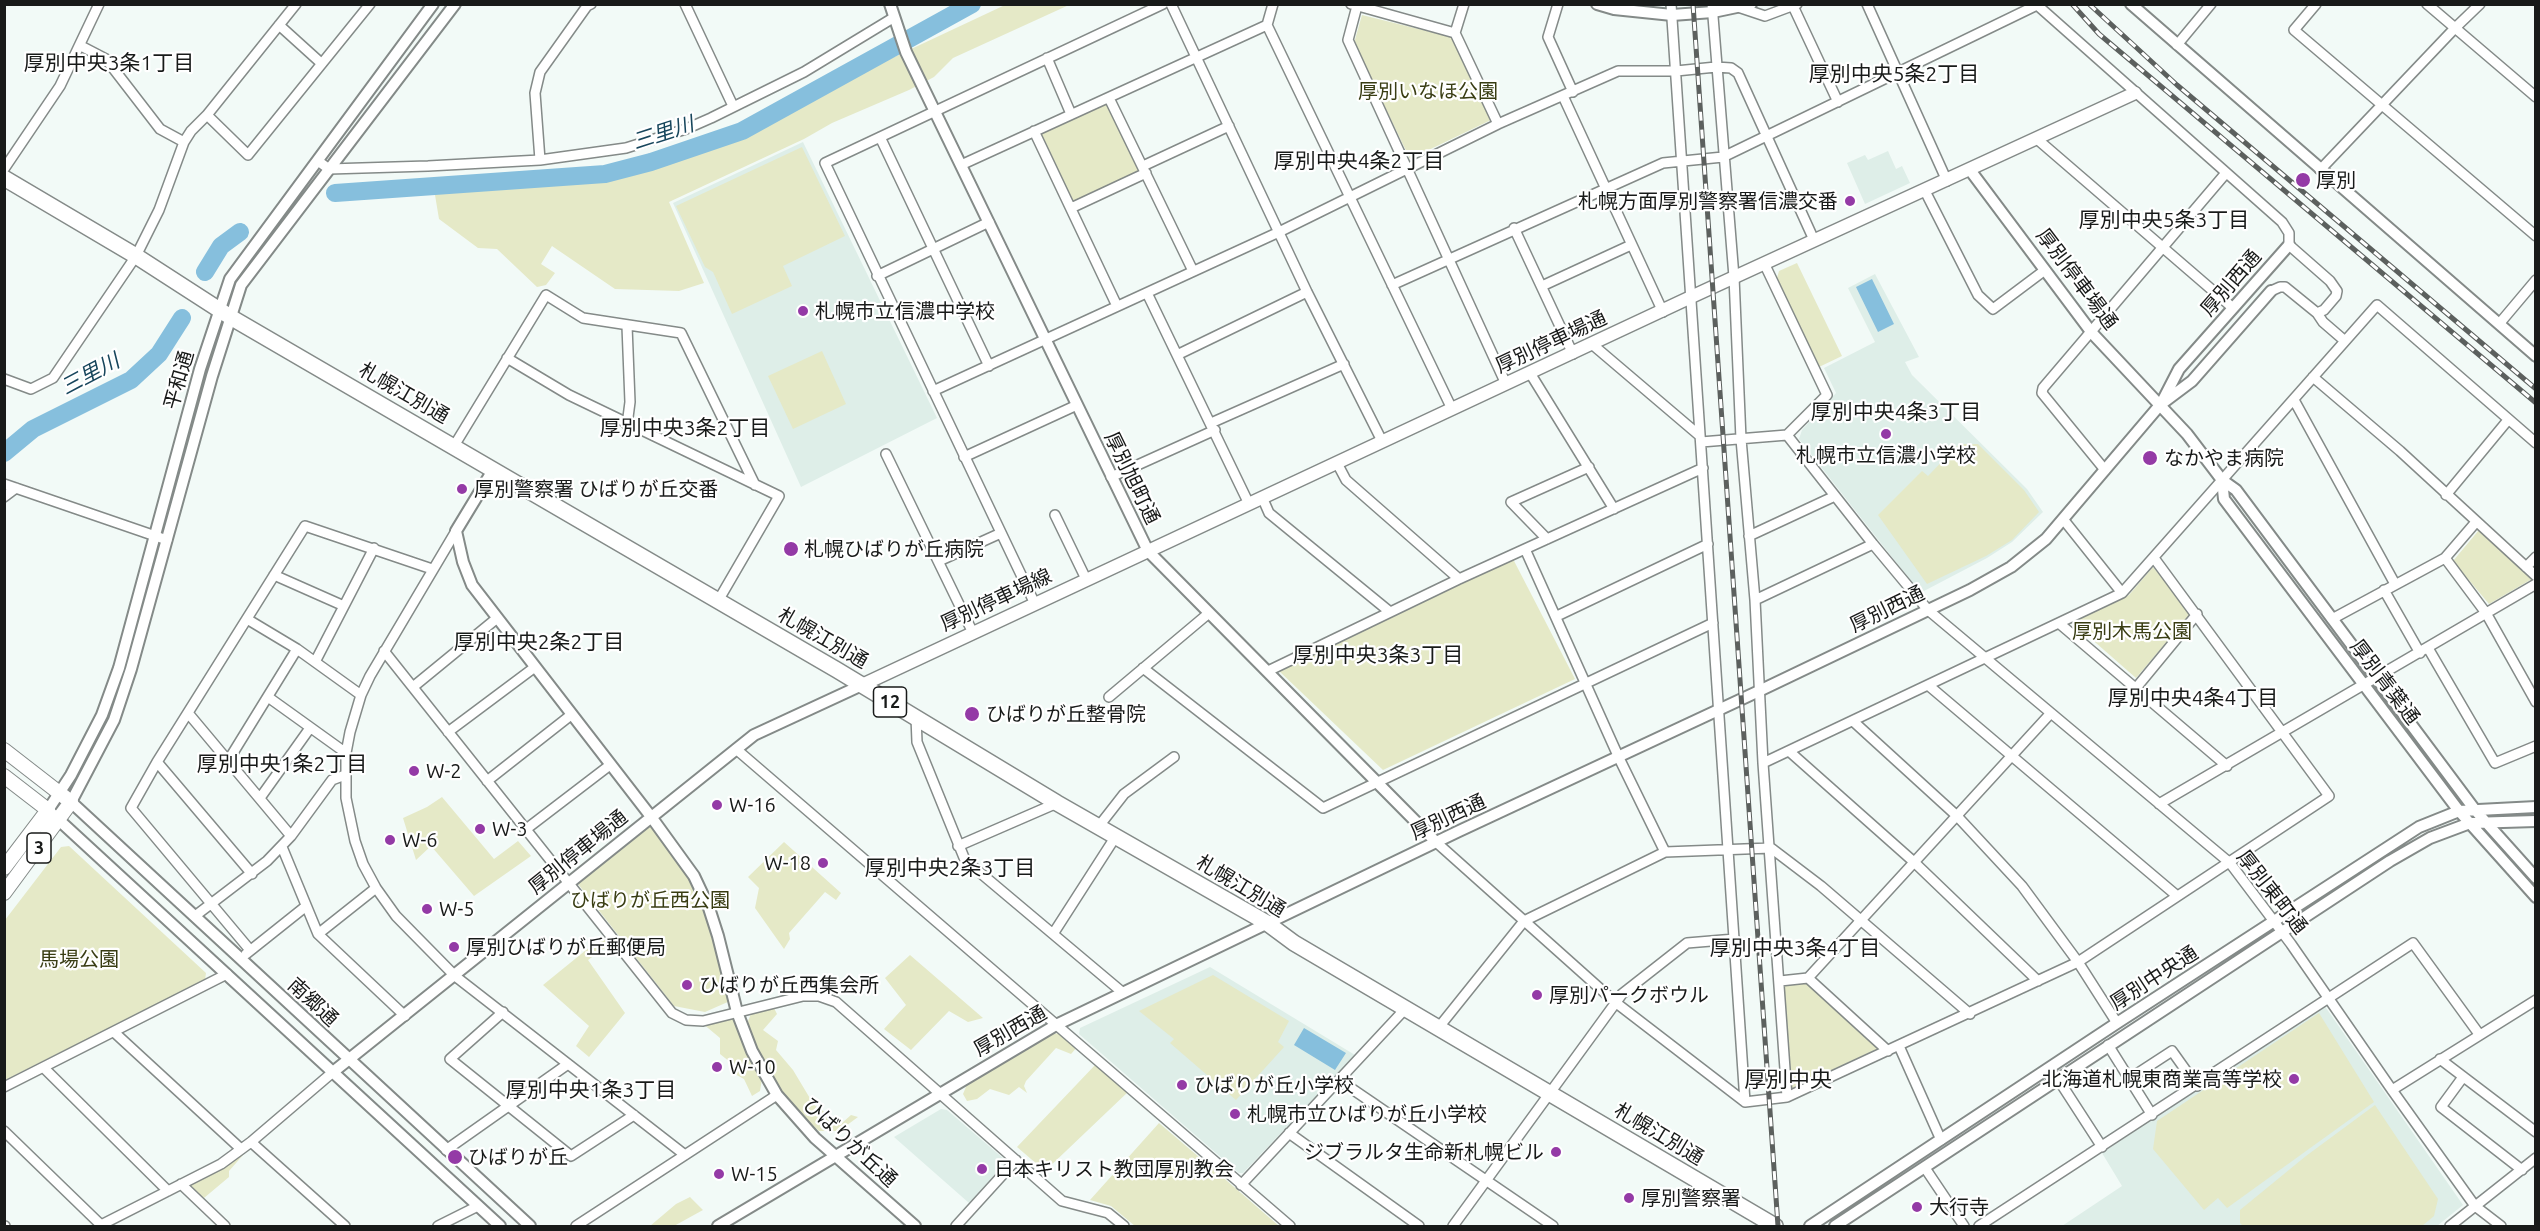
<!DOCTYPE html>
<html>
<head>
<meta charset="utf-8">
<style>
  body { margin:0 }
  #map { position:relative; width:2540px; height:1231px; overflow:hidden; background:#f2faf7; font-family:Ubuntu,sans-serif }
  canvas { display:block }
  .frame { position:absolute; inset:0; border:6px solid #181a19; pointer-events:none }
</style>
</head>
<body>
<div id="map">
<canvas width="2540" height="1231"></canvas>
<div class="frame"></div>
</div>
<script>
const context = document.querySelector('canvas').getContext('2d');
context.lineJoin = 'round';
function fill(path, color) {
  context.fillStyle = color;
  context.fill(path, 'evenodd');
}
function shape(rows) {
  const path = new Path2D();
  for (const r of rows) {
    path.moveTo(r[0], r[1]);
    for (let i = 2; i < r.length; i += 2) path.lineTo(r[i], r[i + 1]);
  }
  return path;
}
function stroke(path, color, width, dash) {
  context.strokeStyle = color;
  context.lineWidth = width;
  context.lineCap = dash ? 'butt' : 'round';
  context.setLineDash(dash || []);
  context.stroke(path);
}
function drawText(font, color, halo, rows, align = 'center') {
  context.font = font + ' Ubuntu,"Noto Sans JP",sans-serif';
  context.lineWidth = 4.5;
  context.setLineDash([]);
  context.textBaseline = 'middle';
  context.strokeStyle = halo;
  context.fillStyle = color;
  for (const [text, x, y, turn = 0] of rows) {
    context.save();
    context.translate(x, y);
    context.rotate((+turn || 0) * Math.PI / 180);
    context.textAlign = isNaN(turn) ? turn : align;
    if (halo) context.strokeText(text, 0, 0);
    context.fillText(text, 0, 0);
    context.restore();
  }
}
const built = shape([
  [803,142,937,418,801,487,673,203],
  [1888,151,1896,169,1902,166,1910,183,1865,204,1847,163,1865,155,1868,160],
  [1875,274,1919,357,1905,362,1912,375,2027,489,2043,512,2012,542,1987,558,1924,591,1917,589,1799,439,1802,430,1836,393,1824,368,1875,342,1848,288],
  [1210,967,1355,1055,1243,1173,1239,1173,1079,1034,1080,1028],
  [2324,1005,2463,1205,2437,1226,2062,1226,2122,1186,2102,1153],
  [941,1109,947,1110,1004,1159,1005,1163,969,1203,894,1137]
]);
const green = shape([
  [1005,5,1069,5,953,58,934,77,909,90,832,123,804,139,669,202,704,283,679,291,615,289,552,246,541,264,555,273,546,285,537,287,497,249,478,248,439,219,434,189,651,166,721,145,875,66],
  [1362,15,1451,37,1493,119,1410,159,1354,43],
  [1107,101,1142,171,1073,203,1038,132],
  [802,147,845,236,783,266,792,286,732,314,713,272,705,267,676,206],
  [1797,263,1842,356,1819,367,1777,278,1779,271],
  [822,351,846,404,793,429,768,376],
  [1959,444,1978,444,2024,490,2039,512,2012,540,1986,556,1927,584,1878,515,1922,471,1928,476],
  [2479,530,2532,579,2489,604,2453,561],
  [1512,557,1575,679,1383,770,1279,671],
  [2153,567,2191,613,2136,678,2072,622,2129,595],
  [442,797,494,859,518,841,531,856,474,896,431,846,416,860,403,818,427,807],
  [650,825,673,851,691,876,706,909,730,1001,705,1012,674,1006,578,884],
  [784,842,841,893,836,900,825,892,789,933,790,939,784,949,755,908,759,888,748,877],
  [69,846,206,973,205,980,5,1080,5,920,61,847],
  [602,937,609,945,588,960,625,1013,589,1057,576,1046,589,1026,543,985],
  [910,955,983,1018,968,1022,949,1011,911,1050,884,1029,906,1005,885,978],
  [1213,975,1289,1021,1278,1042,1284,1047,1236,1100,1170,1043,1174,1039,1139,1011],
  [1806,982,1881,1047,1791,1089,1784,984],
  [774,1008,777,1014,763,1030,778,1041,776,1050,793,1070,814,1105,842,1123,851,1115,858,1117,839,1131,819,1131,796,1110,767,1071,746,1026,753,1009],
  [2319,1013,2374,1102,2227,1208,2218,1198,2204,1210,2153,1149,2157,1121],
  [735,1015,763,1073,760,1091,752,1096,744,1079,731,1072,735,1066,720,1054,720,1038,702,1023],
  [1062,1033,1079,1045,1071,1054,1056,1048,1026,1081,1024,1086,1027,1093,1019,1087,1009,1095,990,1089,977,1099,967,1101,963,1094,968,1082,1051,1034],
  [1097,1063,1129,1091,1045,1171,1017,1147],
  [2375,1105,2438,1199,2434,1216,2422,1226,2243,1226,2240,1223,2240,1210,2306,1156],
  [1159,1123,1226,1180,1279,1226,1135,1226,1111,1206,1090,1200],
  [251,1146,229,1171,229,1177,204,1198,189,1186],
  [690,1197,703,1210,674,1226,650,1226,676,1204]
]);
const water = shape([
  [1872,279,1894,324,1878,332,1856,287],
  [1304,1028,1346,1053,1335,1070,1294,1045]
]);
const river = shape([
  [335,193,605,174,651,162,742,131,972,4],
  [205,272,221,246,240,232],
  [4,453,33,429,131,380,159,354,182,318]
]);
const minor = shape([
  [685,4,733,106],
  [1171,4,1307,292,1382,441],
  [1273,4,1267,25,1452,409],
  [1351,4,1455,33],
  [1464,4,1455,33,1498,124],
  [1558,4,1548,37,1573,92],
  [1671,4,1745,1102],
  [1712,4,1734,277,1741,439,1755,600,1763,763,1787,1097],
  [1867,4,1947,181],
  [2036,4,2282,222,2289,233,2289,245,2330,281,2337,291,2336,296,2324,310,2317,313,2285,287,2280,287,2271,291],
  [2316,4,2294,30,2536,236],
  [2427,4,2536,97],
  [1744,5,1741,8,1765,16,1797,4],
  [1357,6,1348,40,1506,384],
  [1793,6,1838,102],
  [279,25,321,63],
  [2177,45,2211,4],
  [81,46,106,59,160,129,184,142],
  [1047,58,1071,114],
  [1563,96,1663,312],
  [1109,98,1193,271],
  [207,115,248,155,370,4],
  [1034,131,1117,306],
  [880,137,989,366],
  [2037,139,2233,308],
  [540,160,535,93,540,72,587,6,591,4],
  [318,161,329,169,428,166,540,160,626,148,686,129,711,118,804,72,893,18],
  [961,165,1267,25],
  [1143,166,1229,126],
  [4,169,60,86,99,4],
  [2320,170,2455,28,2480,4],
  [1925,191,1978,295,1993,309,2045,270],
  [1071,208,1146,173],
  [1514,228,1573,354],
  [1764,263,1827,395,1787,435],
  [877,276,989,222],
  [1392,285,1663,163,1723,157,2037,5],
  [1542,286,1631,245],
  [1147,293,1249,504],
  [2317,313,2323,322,2345,341],
  [2499,324,2536,280],
  [1593,345,1700,436],
  [1179,354,1307,292],
  [507,358,569,395,779,496,718,601],
  [1530,373,1614,509],
  [2313,377,2400,451,2536,576],
  [4,379,31,389,53,378,136,256,159,210,184,142,191,131,207,115,296,4],
  [933,391,1279,232,1498,124,1618,71,1676,71,1716,67,1731,68,1738,73,1814,240],
  [2294,400,2395,584],
  [1211,423,1344,364],
  [627,425,630,402,627,326],
  [1701,442,1787,435,1873,544,1928,610,2230,863,2291,944,2392,1090,2475,1206,2501,1226],
  [454,446,546,295,583,318,681,333,755,485],
  [886,454,973,633],
  [964,457,1077,405],
  [1337,463,1346,480,1459,579],
  [2105,470,2042,393,2043,388,2226,173],
  [1111,477,1215,430],
  [4,484,167,540],
  [2446,495,2508,420],
  [4,497,16,488],
  [1262,497,1269,513,1390,612],
  [1055,515,1086,579],
  [2063,519,2122,593],
  [456,531,370,676,361,695,350,732,346,753,346,798,355,841,363,864,376,888,396,916,455,976,685,1155],
  [1749,536,1835,496],
  [1547,539,1511,502,1589,467],
  [1525,549,1619,758,1665,852],
  [2445,558,2486,613,2536,702],
  [939,561,1001,533],
  [2526,567,2536,557],
  [274,575,344,606],
  [2384,590,2420,653],
  [1755,600,1873,544],
  [1035,604,825,163,1163,4],
  [1557,616,1708,544],
  [247,619,297,649,361,695],
  [2332,619,2445,558,2476,522],
  [2060,624,2227,766],
  [2428,648,2495,763,2536,746],
  [384,651,672,1013,686,1020,703,1021,803,996,819,996,836,1002,1062,1201,1108,1213,1124,1226],
  [315,662,374,548],
  [1143,668,1323,808,1713,623],
  [1268,671,1459,579,1703,468],
  [1928,685,2176,895],
  [413,687,496,619],
  [2136,688,2197,614],
  [268,697,346,753],
  [1109,697,1209,613],
  [188,713,291,836],
  [916,717,917,742,965,860,1122,992],
  [1854,722,1957,816,2022,886,2078,962,2117,1023],
  [448,732,535,667],
  [736,749,1290,1226],
  [1790,752,1914,862,2038,981],
  [228,761,297,649],
  [157,762,252,874],
  [1763,763,2122,593,2377,305,2536,443],
  [487,781,571,715],
  [260,798,310,728],
  [2159,804,2536,584],
  [1099,826,1124,794,1174,757],
  [525,830,610,765],
  [1436,842,1615,1002,1745,1102,1787,1097,2078,962,2329,796,2154,558],
  [958,846,1057,803],
  [282,847,318,934,405,1016],
  [195,916,267,861,291,836,332,780,345,775],
  [318,934,376,888],
  [1053,934,1116,836],
  [250,950,131,808,157,762,305,526,432,569],
  [246,954,305,907],
  [1808,978,1888,1051],
  [1780,981,1808,978,2050,714],
  [503,1012,450,1059,571,1156,634,1115],
  [1439,1027,1524,921,1665,852,1771,848,1821,886,1970,1014],
  [115,1033,241,1149],
  [2108,1045,2152,1115],
  [1899,1046,1941,1140],
  [2440,1059,2536,1132],
  [44,1068,168,1191],
  [2463,1077,2441,1107,2522,1170],
  [2058,1079,2102,1147],
  [2129,1079,2172,1051,2197,1086],
  [1339,1080,1553,1226],
  [4,1087,227,974],
  [2392,1090,2536,1000],
  [4,1131,101,1225],
  [1289,1133,1419,1226],
  [251,1142,345,1226],
  [446,1150,568,1064],
  [1925,1168,1964,1226],
  [181,1184,225,1226],
  [1241,1185,1406,1008],
  [4,1226,5,1226],
  [99,1226,221,1164,251,1142,333,1072],
  [438,1226,478,1206],
  [576,1226,777,1095],
  [956,1226,1016,1160],
  [1453,1226,1622,994,1687,943,1735,939],
  [1979,1226,2413,943,2479,1034],
  [2450,1226,2536,1158]
]);
const tertiary = shape([
  [433,4,230,279,200,369,119,668,102,715,71,775,48,810,500,1226],
  [455,4,241,285,212,376,131,669,114,720,71,802,530,1226],
  [890,4,906,52,1148,551,1436,842],
  [1597,4,1614,9,1672,15,1713,12,1751,4],
  [2131,4,2536,356],
  [1970,170,2092,333,2187,434,2222,480,2236,490,2475,810,2536,878],
  [2162,402,2179,369,2289,245],
  [493,470,456,531,463,562,472,585,652,818,694,876,709,908,718,936,737,1012,752,1051,777,1095,815,1138,915,1226],
  [2222,480,2224,499,2459,811,2536,897],
  [333,1072,754,735,862,685],
  [718,1226,1056,1025,1457,832,1759,691,1970,590,2011,567,2046,539,2160,405,2192,381,2271,291],
  [1810,1226,2117,1023,2419,827,2459,811,2536,807],
  [1835,1226,2390,861,2430,838,2470,823,2536,821]
]);
const secondary = shape([
  [862,685,1691,297,2135,93]
]);
const primary = shape([
  [4,750,71,802,4,893],
  [4,776,48,810,4,868]
]);
const trunk = shape([
  [4,178,136,256,232,318,837,670,1057,803,1267,923,1294,943,1775,1226]
]);
const rail = shape([
  [1693,4,1778,1226],
  [2072,4,2099,34,2536,403],
  [2089,4,2177,85,2536,389]
]);
const markers = [
  [2303,180,8,"#943aa6"],
  [1850,201,6,"#943aa6"],
  [803,311,6,"#943aa6"],
  [1886,434,6,"#943aa6"],
  [2150,458,8,"#943aa6"],
  [462,489,6,"#943aa6"],
  [791,549,8,"#943aa6"],
  [972,714,8,"#943aa6"],
  [414,771,6,"#943aa6"],
  [717,805,6,"#943aa6"],
  [480,829,6,"#943aa6"],
  [390,840,6,"#943aa6"],
  [823,863,6,"#943aa6"],
  [427,909,6,"#943aa6"],
  [454,947,6,"#943aa6"],
  [687,985,6,"#943aa6"],
  [1537,995,6,"#943aa6"],
  [717,1067,6,"#943aa6"],
  [2294,1079,6,"#943aa6"],
  [1182,1085,6,"#943aa6"],
  [1235,1114,6,"#943aa6"],
  [1556,1152,6,"#943aa6"],
  [455,1157,8,"#943aa6"],
  [982,1169,6,"#943aa6"],
  [719,1174,6,"#943aa6"],
  [1629,1198,6,"#943aa6"],
  [1917,1207,6,"#943aa6"]
];
const shields = [
  [890,702,33],
  [39,848,24]
];
const shieldNames = [
  ["12",890,702],
  ["3",39,848]
];
const parkNames = [
  ["厚別いなほ公園",1428,91],
  ["厚別木馬公園",2132,631],
  ["ひばりが丘西公園",650,900],
  ["馬場公園",79,959]
];
const poiNames = [
  ["厚別",2316,180],
  ["札幌方面厚別警察署信濃交番",1838,201,"right"],
  ["札幌市立信濃中学校",815,311],
  ["札幌市立信濃小学校",1886,455,"center"],
  ["なかやま病院",2164,458],
  ["厚別警察署 ひばりが丘交番",474,489],
  ["札幌ひばりが丘病院",804,549],
  ["ひばりが丘整骨院",986,714],
  ["W-2",426,771],
  ["W-16",729,805],
  ["W-3",492,829],
  ["W-6",402,840],
  ["W-18",811,863,"right"],
  ["W-5",439,909],
  ["厚別ひばりが丘郵便局",466,947],
  ["ひばりが丘西集会所",699,985],
  ["厚別パークボウル",1549,995],
  ["W-10",729,1067],
  ["北海道札幌東商業高等学校",2282,1079,"right"],
  ["ひばりが丘小学校",1194,1085],
  ["札幌市立ひばりが丘小学校",1247,1114],
  ["ジブラルタ生命新札幌ビル",1544,1152,"right"],
  ["ひばりが丘",468,1157],
  ["日本キリスト教団厚別教会",994,1169],
  ["W-15",731,1174],
  ["厚別警察署",1641,1198],
  ["大行寺",1929,1207]
];
const streetNames = [
  ["厚別停車場通",2077,279,53],
  ["厚別西通",2231,283,-49],
  ["厚別停車場通",1551,342,-25],
  ["平和通",179,380,-74],
  ["札幌江別通",404,393,30],
  ["厚別旭町通",1132,478,64],
  ["厚別停車場線",996,600,-25],
  ["厚別西通",1887,609,-26],
  ["札幌江別通",823,638,30],
  ["厚別青葉通",2385,682,53],
  ["厚別西通",1448,817,-25],
  ["厚別停車場通",578,852,-39],
  ["札幌江別通",1241,886,31],
  ["厚別東町通",2272,892,52],
  ["厚別中央通",2154,978,-33],
  ["南郷通",313,1002,43],
  ["厚別西通",1010,1031,-30],
  ["札幌江別通",1659,1134,31],
  ["ひばりが丘通",850,1142,43]
];
const neighbourhoodNames = [
  ["厚別中央3条1丁目",109,63],
  ["厚別中央5条2丁目",1894,74],
  ["厚別中央4条2丁目",1359,161],
  ["厚別中央5条3丁目",2164,220],
  ["厚別中央4条3丁目",1896,412],
  ["厚別中央3条2丁目",685,428],
  ["厚別中央2条2丁目",539,642],
  ["厚別中央3条3丁目",1378,655],
  ["厚別中央4条4丁目",2193,698],
  ["厚別中央1条2丁目",282,764],
  ["厚別中央2条3丁目",950,868],
  ["厚別中央3条4丁目",1795,948],
  ["厚別中央1条3丁目",591,1090]
];
const waterNames = [
  ["三里川",663,133,-18],
  ["三里川",90,374,-28]
];
const quarterNames = [
  ["厚別中央",1788,1080]
];
fill(built, '#deeee8');
fill(green, '#e5e9c7');
fill(water, '#86bfdd');
stroke(river, '#86bfdd', 18);
stroke(minor, '#848a88', 12);
stroke(tertiary, '#848a88', 14);
stroke(secondary, '#848a88', 15);
stroke(primary, '#848a88', 16);
stroke(trunk, '#848a88', 18);
stroke(minor, '#fff', 9);
stroke(tertiary, '#fff', 10);
stroke(secondary, '#fff', 12);
stroke(primary, '#fff', 14);
stroke(trunk, '#fff', 15);
stroke(rail, '#5c605e', 5);
stroke(rail, '#fff', 3, [9]);
for (const [x, y, r, color] of markers) {
  const dot = new Path2D();
  dot.arc(x, y, r, 0, 2 * Math.PI);
  context.fillStyle = color;
  context.fill(dot);
  stroke(dot, '#fff', 2);
}
for (const [x, y, w] of shields) {
  const box = new Path2D();
  box.roundRect(x - w / 2, y - 15, w, 30, 4.5);
  context.fillStyle = '#fff';
  context.fill(box);
  stroke(box, '#181a19', 1.5);
}
drawText('bold 18px', '#181a19', null, shieldNames);
drawText('20px', '#393d13', '#fff', parkNames);
drawText('20px', '#181a19', '#fff', poiNames, 'left');
drawText('20px', '#181a19', '#fff', streetNames);
drawText('21px', '#181a19', '#fff', neighbourhoodNames);
drawText('italic 21px', '#17465c', '#fff', waterNames);
drawText('22px', '#181a19', '#fff', quarterNames);
</script>
</body>
</html>
